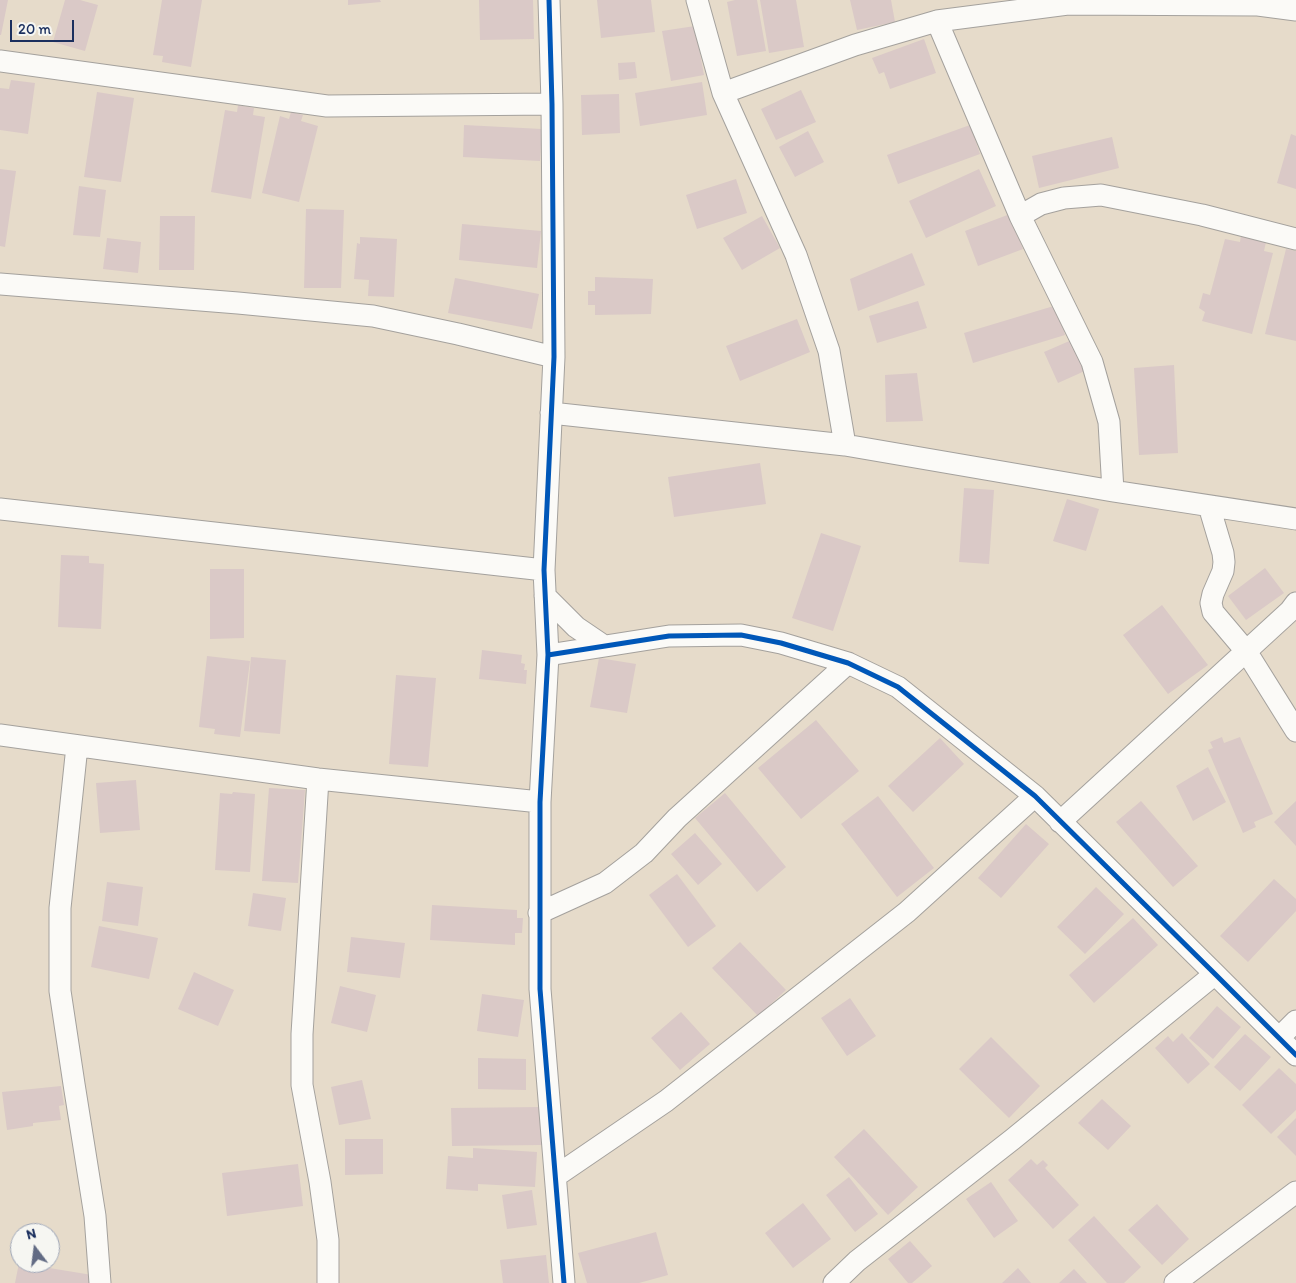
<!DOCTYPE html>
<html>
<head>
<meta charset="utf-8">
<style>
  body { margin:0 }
  #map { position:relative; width:1296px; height:1283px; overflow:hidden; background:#e6dbca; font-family:Itim,sans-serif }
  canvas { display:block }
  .north { position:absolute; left:10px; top:1223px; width:50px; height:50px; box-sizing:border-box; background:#f6f6f2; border:1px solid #9ea6b7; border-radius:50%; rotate:345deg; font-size:14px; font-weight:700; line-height:20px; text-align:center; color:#1b2f5e }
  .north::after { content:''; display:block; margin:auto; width:18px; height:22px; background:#626b84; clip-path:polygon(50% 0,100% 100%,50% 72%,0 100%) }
  .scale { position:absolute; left:10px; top:20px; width:64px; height:22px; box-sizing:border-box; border:2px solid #1b2f5e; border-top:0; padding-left:6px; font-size:15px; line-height:18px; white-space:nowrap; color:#1b2f5e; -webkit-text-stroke:4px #f6f6f2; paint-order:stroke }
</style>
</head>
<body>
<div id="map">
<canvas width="1296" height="1283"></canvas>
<div class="north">N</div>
<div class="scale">20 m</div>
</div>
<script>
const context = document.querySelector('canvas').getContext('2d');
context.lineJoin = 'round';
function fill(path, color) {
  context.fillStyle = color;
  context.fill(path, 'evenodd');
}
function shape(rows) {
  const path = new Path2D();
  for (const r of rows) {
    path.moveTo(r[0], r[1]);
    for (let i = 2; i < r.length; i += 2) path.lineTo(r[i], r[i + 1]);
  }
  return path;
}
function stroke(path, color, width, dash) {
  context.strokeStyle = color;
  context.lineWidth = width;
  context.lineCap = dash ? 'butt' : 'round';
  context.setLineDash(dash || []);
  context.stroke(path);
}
const building = shape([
  [0,0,8,0,1,35,0,35],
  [65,0,80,0,98,5,85,51,53,42],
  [162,0,202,0,191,67,162,62,163,56,153,55],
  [348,0,380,0,381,2,348,5],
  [479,0,533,0,534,39,480,40],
  [597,0,651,0,655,32,601,38],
  [735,0,757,0,766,51,737,56,727,2],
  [760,0,796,0,804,47,769,53],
  [850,0,891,0,895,22,857,30],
  [695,26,704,75,671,81,662,31],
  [924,39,936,73,890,89,884,72,879,74,872,58],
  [635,62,637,78,619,80,618,63],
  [11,80,35,83,28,134,0,130,0,88,9,89],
  [702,82,707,115,640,126,635,93],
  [801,90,816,122,776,140,761,109],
  [97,92,134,98,121,182,84,177],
  [619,94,620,133,582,135,581,95],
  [238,105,254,108,253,115,265,117,251,199,211,192,225,110,237,112],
  [291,112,303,115,301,121,318,126,299,202,262,193,280,116,289,119],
  [464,125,542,129,540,161,463,157],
  [970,125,980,154,898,184,887,155],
  [808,131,824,162,795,177,779,147],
  [1291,134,1296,136,1296,189,1277,183],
  [1112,137,1119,168,1039,188,1032,156],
  [0,169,16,171,5,247,0,246],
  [979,169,996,206,926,238,909,201],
  [736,179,747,213,697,229,686,195],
  [79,186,106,190,100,237,73,235],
  [306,209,344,210,341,288,304,288],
  [1010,214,1023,249,978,266,965,231],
  [160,216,195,216,194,270,159,270],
  [762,216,780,248,742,270,723,238],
  [462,224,541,231,537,268,459,260],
  [1241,235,1266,242,1264,251,1273,253,1252,334,1202,321,1205,312,1199,308,1203,293,1210,295,1225,239,1240,242],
  [360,237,397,239,394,297,368,296,369,280,354,279,357,243,360,244],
  [107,238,141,242,138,273,103,269],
  [1286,249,1296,251,1296,341,1265,334],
  [912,253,925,285,858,311,850,279],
  [595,277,653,279,651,314,595,315,595,305,588,305,588,291,595,291],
  [455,278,539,294,532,329,448,313],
  [918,301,927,328,877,343,869,316],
  [1057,305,1065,335,973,363,964,333],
  [797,319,810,352,740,381,726,346],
  [1074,339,1087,370,1058,383,1044,352],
  [1174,365,1178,453,1139,455,1134,368],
  [917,373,923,421,886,422,885,375],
  [760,463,766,504,674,517,668,477],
  [964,488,994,490,989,564,959,562],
  [1067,499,1099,509,1086,551,1053,541],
  [821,533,861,546,833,631,792,618],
  [61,555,89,556,89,563,104,564,101,629,58,627],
  [1265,568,1284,593,1246,620,1228,596],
  [210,569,244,569,244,638,210,639],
  [1162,605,1208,665,1168,694,1123,635],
  [482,650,522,655,521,663,525,664,524,670,527,670,526,684,479,679],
  [207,656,250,661,240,737,214,734,215,729,199,727],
  [251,657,286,660,280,734,244,731],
  [599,658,636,664,627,713,590,707],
  [396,675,436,678,428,767,389,764],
  [816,720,859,771,801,819,758,768],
  [1222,737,1224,743,1240,737,1273,814,1254,822,1256,827,1243,833,1208,750,1213,748,1210,742],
  [940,738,964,764,913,812,888,786],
  [1208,767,1226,802,1193,821,1176,786],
  [136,780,140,830,100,833,96,783],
  [269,788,305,790,298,883,262,881],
  [233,792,255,794,250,872,215,870,220,793,232,794],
  [725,793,786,867,757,892,695,818],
  [878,796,934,868,897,897,841,824],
  [1141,801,1198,866,1173,887,1116,822],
  [1296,801,1296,846,1274,822],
  [1026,824,1049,844,1001,898,978,878],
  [695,833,722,864,698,885,671,854],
  [677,874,716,926,688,947,649,895],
  [1274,879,1296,899,1296,911,1248,962,1220,936],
  [107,882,143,887,138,926,102,921],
  [1096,887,1124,914,1085,954,1057,927],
  [253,893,286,898,281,931,248,926],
  [432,905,517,910,517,918,523,918,522,933,515,933,515,945,430,940],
  [1133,918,1158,945,1094,1003,1069,975],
  [99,926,158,938,149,979,91,967],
  [351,937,405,943,400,978,347,972],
  [740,942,786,990,758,1016,712,968],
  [194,972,234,990,218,1026,178,1009],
  [340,986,376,995,367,1032,331,1023],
  [482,994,524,1000,518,1037,477,1031],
  [850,998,876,1036,847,1056,821,1018],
  [1217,1006,1241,1027,1213,1059,1189,1038],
  [681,1012,710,1044,680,1070,651,1038],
  [1182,1033,1210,1064,1188,1084,1155,1048,1168,1036,1173,1042],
  [1245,1034,1271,1057,1240,1091,1214,1067],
  [991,1037,1040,1086,1009,1118,959,1069],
  [478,1058,526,1059,526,1090,478,1089],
  [1279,1068,1296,1084,1296,1110,1271,1134,1242,1105],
  [362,1080,371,1119,339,1125,331,1087],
  [61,1086,64,1105,59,1106,61,1120,33,1123,33,1126,7,1130,2,1092],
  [1102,1099,1131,1126,1108,1150,1078,1123],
  [541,1107,542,1145,452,1146,451,1108],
  [1296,1118,1296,1156,1277,1137],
  [864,1129,918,1187,888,1215,834,1157],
  [345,1139,383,1139,383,1174,345,1175],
  [473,1148,537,1152,535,1187,478,1184,478,1191,446,1189,448,1156,473,1158],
  [1031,1159,1037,1165,1043,1160,1048,1165,1045,1168,1079,1205,1053,1229,1008,1180],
  [298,1164,303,1206,227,1216,222,1173],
  [849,1177,878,1214,855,1232,826,1195],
  [991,1182,1018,1221,994,1238,966,1199],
  [532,1190,537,1225,507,1229,502,1195],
  [803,1203,831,1239,793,1268,765,1233],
  [1157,1204,1189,1239,1162,1265,1128,1230],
  [1094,1216,1141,1267,1124,1283,1107,1283,1068,1240],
  [656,1232,668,1275,639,1283,587,1283,578,1253],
  [910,1241,932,1266,912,1283,908,1283,888,1259],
  [546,1255,549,1283,503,1283,500,1260],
  [19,1263,92,1275,91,1283,15,1283],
  [1018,1268,1031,1283,1002,1283],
  [1074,1269,1087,1283,1059,1283]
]);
const minor = shape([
  [549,0,552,104,554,357,544,570,548,655,540,802,540,989,564,1283],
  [697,0,723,93,796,255,829,351,845,445],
  [937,21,1020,216,1092,362,1109,422,1113,491],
  [0,61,327,106,552,104],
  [723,93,855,45,937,21,1068,4,1258,5,1296,10],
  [1020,216,1041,204,1064,198,1101,195,1202,215,1296,239],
  [0,284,238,303,373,316,458,334,554,357],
  [551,413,845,445,1113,491,1296,519],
  [1209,506,1223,553,1224,562,1223,571,1213,594,1211,603,1213,612,1246,651,1296,731],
  [0,509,544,570],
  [545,596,576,627,604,646],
  [548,655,669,636,741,635,781,643,848,663,898,687,1035,796,1215,974,1296,1055],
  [0,735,318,779,540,802],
  [77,746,60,908,60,991,74,1084,95,1216,100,1283],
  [318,779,302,1034,302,1085,320,1182,328,1240,328,1283],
  [1060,822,1290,611,1296,603],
  [539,913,605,883,644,853,677,818,848,663],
  [1279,1038,1296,1021],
  [556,1176,666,1101,907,912,1035,796],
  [834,1283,857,1261,1013,1139,1215,974],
  [1175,1283,1296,1192]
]);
const cycleway = shape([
  [549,0,552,104,554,357,544,570,548,655,540,802,540,989,564,1283],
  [548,655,669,636,741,635,781,643,848,663,898,687,1035,796,1215,974,1296,1055]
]);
fill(building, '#dac9c7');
stroke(minor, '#a4a19d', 23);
stroke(minor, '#fbfaf7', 21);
stroke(cycleway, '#0057b8', 5);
</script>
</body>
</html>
